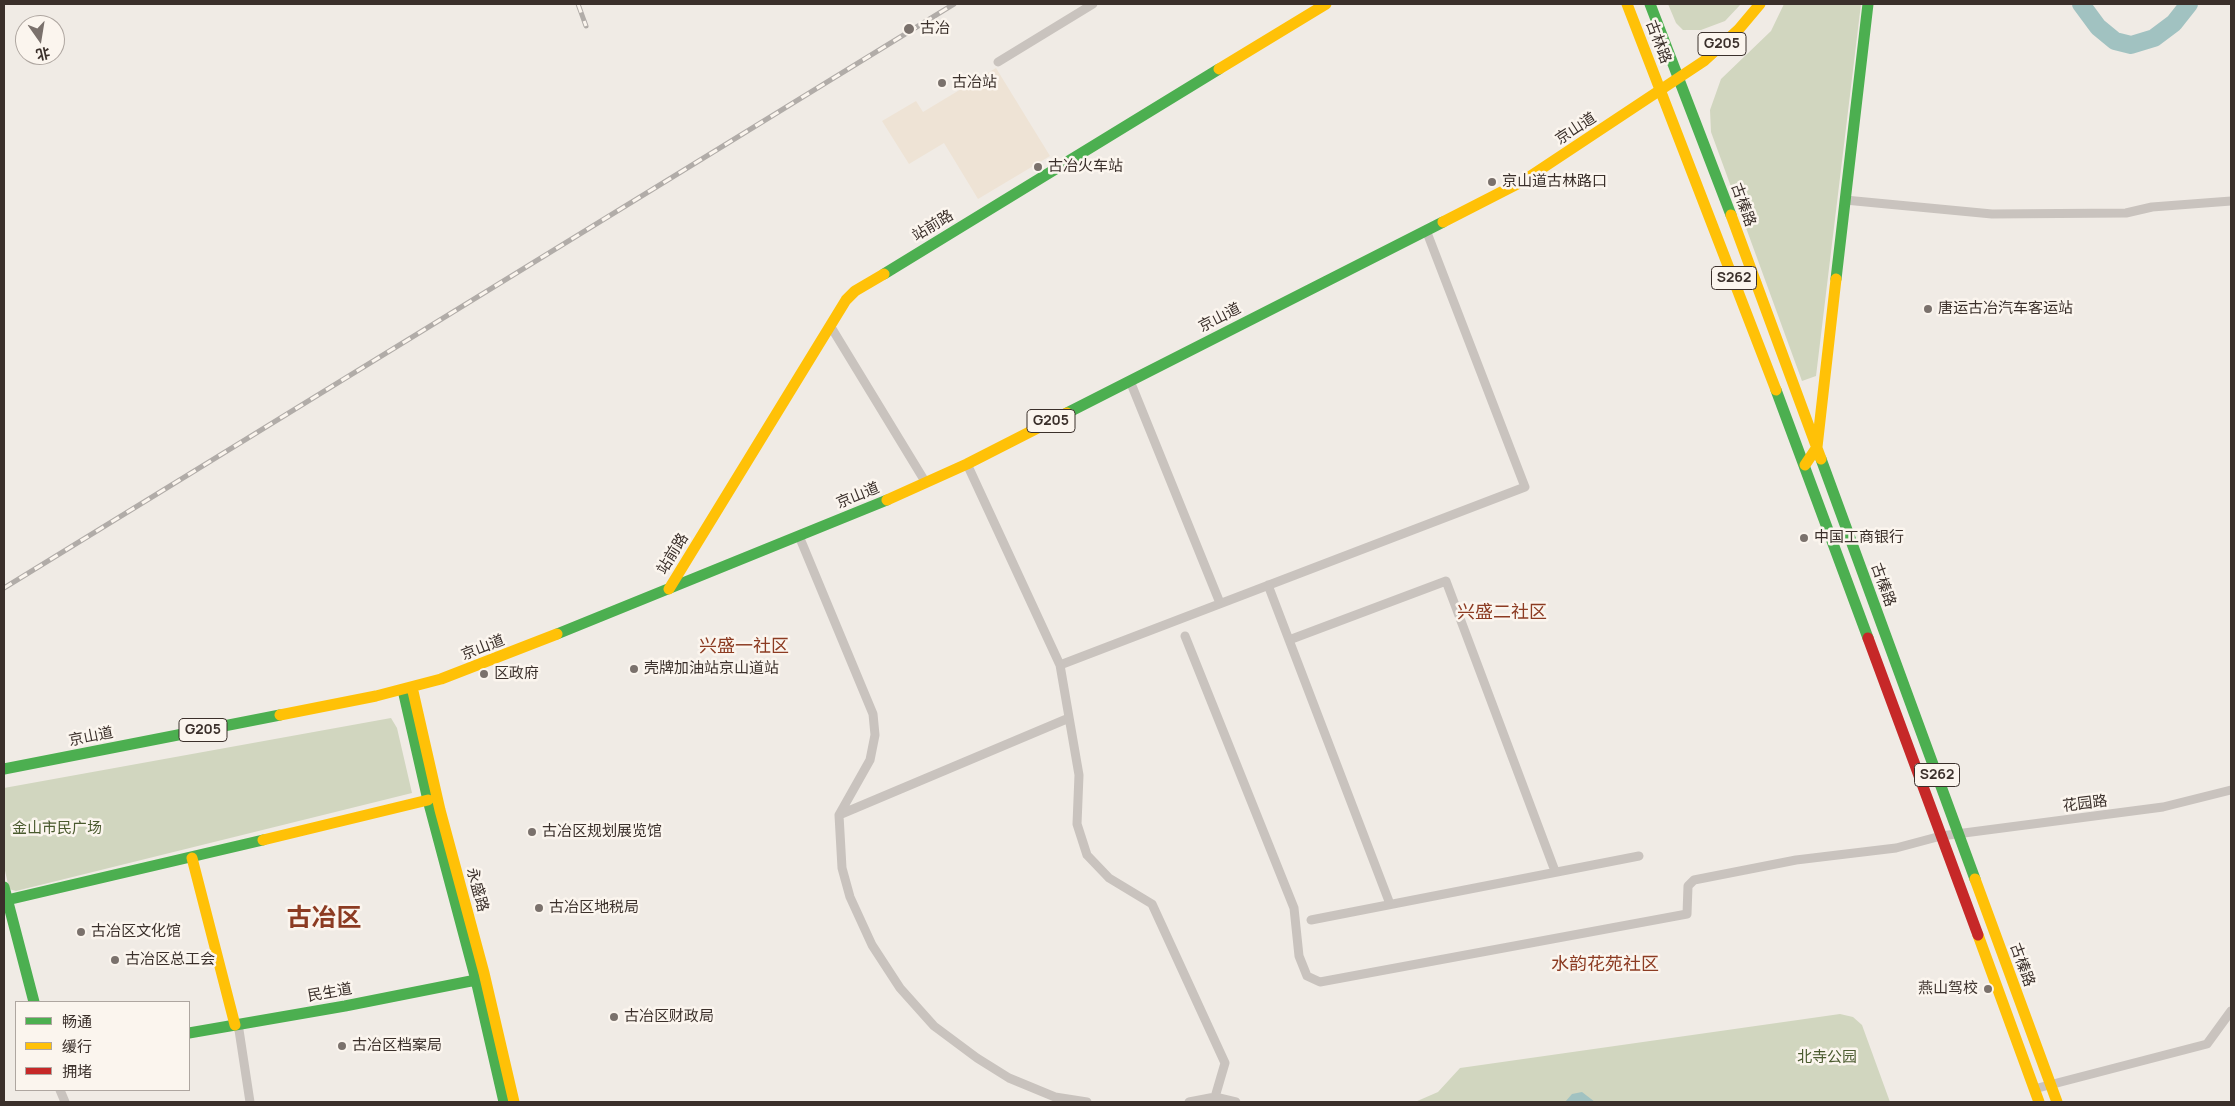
<!DOCTYPE html>
<html>
<head>
<meta charset="utf-8">
<style>
  body { margin:0 }
  #map { position:relative; width:2235px; height:1106px; overflow:hidden; background:#f0ebe5; font-family:Manrope,"Noto Sans SC",sans-serif }
  canvas { display:block }
  .frame { position:absolute; inset:0; border:5px solid #3b302b; pointer-events:none }
  .legend { position:absolute; left:15px; top:1001px; width:175px; height:90px; box-sizing:border-box; background:#fbf5ee; border:1px solid #aea6a0; margin:0; padding:6px 9px; list-style:none; font-size:15px; color:#3b302b }
  .legend li { display:flex; align-items:center; gap:10px; height:25px }
  .legend b { width:25px; border:1px solid #aea6a0 }
  .north { position:absolute; left:15px; top:15px; width:50px; height:50px; box-sizing:border-box; background:#fbf5ee; border:1px solid #aea6a0; border-radius:50%; rotate:167deg; font-size:14px; font-weight:700; line-height:20px; text-align:center; color:#3b302b }
  .north::after { content:''; display:block; margin:auto; width:18px; height:22px; background:#7a716c; clip-path:polygon(50% 0,100% 100%,50% 72%,0 100%) }
</style>
</head>
<body>
<div id="map">
<canvas width="2235" height="1106"></canvas>
<div class="frame"></div>
<ul class="legend">
<li><b style="height:6px;background:#4caf50"></b>畅通</li>
<li><b style="height:6px;background:#ffc107"></b>缓行</li>
<li><b style="height:6px;background:#c62828"></b>拥堵</li>
</ul>
<div class="north">北</div>
</div>
<script>
const context = document.querySelector('canvas').getContext('2d');
context.lineJoin = 'round';
function fill(path, color) {
  context.fillStyle = color;
  context.fill(path, 'evenodd');
}
function shape(rows) {
  const path = new Path2D();
  for (const r of rows) {
    path.moveTo(r[0], r[1]);
    for (let i = 2; i < r.length; i += 2) path.lineTo(r[i], r[i + 1]);
  }
  return path;
}
function stroke(path, color, width, dash) {
  context.strokeStyle = color;
  context.lineWidth = width;
  context.lineCap = dash ? 'butt' : 'round';
  context.setLineDash(dash || []);
  context.stroke(path);
}
function drawText(font, color, halo, rows, align = 'center') {
  context.font = font + ' Manrope,"Noto Sans SC",sans-serif';
  context.lineWidth = 5;
  context.setLineDash([]);
  context.textBaseline = 'middle';
  context.strokeStyle = halo;
  context.fillStyle = color;
  for (const [text, x, y, turn = 0] of rows) {
    context.save();
    context.translate(x, y);
    context.rotate((+turn || 0) * Math.PI / 180);
    context.textAlign = isNaN(turn) ? turn : align;
    if (halo) context.strokeText(text, 0, 0);
    context.fillText(text, 0, 0);
    context.restore();
  }
}
const green = shape([
  [1668,4,1741,4,1725,21,1701,30,1683,30,1676,23],
  [1784,4,1861,4,1816,376,1802,381,1711,132,1710,110,1721,79,1771,31],
  [391,718,397,728,412,793,16,891,9,889,4,866,4,788],
  [1840,1014,1853,1017,1862,1025,1890,1102,1415,1102,1438,1092,1460,1068]
]);
const plaza = shape([
  [996,68,1050,156,978,199,944,143,909,164,882,121,916,101,923,112]
]);
const water = shape([
  [1582,1092,1595,1102,1565,1102,1572,1094]
]);
const river = shape([
  [2081,4,2098,27,2115,41,2131,45,2154,38,2174,23,2189,4]
]);
const street = shape([
  [998,62,1093,4],
  [1845,200,1992,214,2126,213,2152,207,2231,201],
  [831,327,926,483],
  [1130,381,1220,603],
  [967,464,1060,665,1079,775,1077,824,1087,855,1109,878,1152,904,1225,1063,1215,1097],
  [799,536,873,714,875,735,870,760,839,815,842,868,850,897,872,945,900,988,934,1026,977,1058,1009,1078,1055,1097,1087,1102],
  [1268,585,1390,904],
  [1185,636,1294,908,1299,956,1307,976,1320,982,1687,914,1688,886,1694,880,1796,860,1896,848,1941,836,2163,807,2231,790],
  [1289,640,1446,581,1555,871],
  [1060,665,1525,487,1426,230],
  [839,815,1069,718],
  [1311,920,1639,856],
  [235,1025,239,1030,250,1102],
  [2034,1089,2207,1044,2231,1011],
  [60,1090,65,1102],
  [1189,1102,1215,1097,1236,1102]
]);
const fast = shape([
  [1650,4,1731,215],
  [884,274,1219,69],
  [1836,279,1868,4],
  [1776,390,1868,638],
  [1067,413,1443,222],
  [1821,459,1975,879],
  [557,634,887,500],
  [403,690,428,800,476,980,504,1102],
  [4,769,280,715],
  [4,887,34,1002],
  [7,900,263,840],
  [189,1033,345,1006,476,980]
]);
const slow = shape([
  [1627,4,1776,390],
  [1219,69,1326,4],
  [1731,215,1821,459],
  [1443,222,1523,181,1704,61,1739,29,1760,4],
  [1805,465,1817,447,1836,279],
  [887,500,967,464,1067,413],
  [669,589,846,300,855,291,884,274],
  [412,687,440,810,484,973,514,1102],
  [280,715,376,696,441,679,557,634],
  [263,840,428,800],
  [192,858,235,1025],
  [1975,879,2057,1102],
  [1978,935,2039,1102]
]);
const jam = shape([
  [1868,638,1978,935]
]);
const rail = shape([
  [578,4,586,26],
  [4,588,954,4]
]);
const markers = [
  [909,29,6,"#7a716c"],
  [942,83,5,"#7a716c"],
  [1038,167,5,"#7a716c"],
  [1492,182,5,"#7a716c"],
  [1928,309,5,"#7a716c"],
  [1804,538,5,"#7a716c"],
  [634,669,5,"#7a716c"],
  [484,674,5,"#7a716c"],
  [532,832,5,"#7a716c"],
  [539,908,5,"#7a716c"],
  [81,932,5,"#7a716c"],
  [115,960,5,"#7a716c"],
  [1988,989,5,"#7a716c"],
  [614,1017,5,"#7a716c"],
  [342,1046,5,"#7a716c"]
];
const shields = [
  [1722,44,48],
  [1734,278,45],
  [1051,421,48],
  [203,730,48],
  [1937,775,45]
];
const shieldNames = [
  ["G205",1722,44],
  ["S262",1734,278],
  ["G205",1051,421],
  ["G205",203,730],
  ["S262",1937,775]
];
const poiNames = [
  ["古冶",920,29],
  ["古冶站",952,83],
  ["古冶火车站",1048,167],
  ["京山道古林路口",1502,182],
  ["唐运古冶汽车客运站",1938,309],
  ["中国工商银行",1814,538],
  ["壳牌加油站京山道站",644,669],
  ["区政府",494,674],
  ["古冶区规划展览馆",542,832],
  ["古冶区地税局",549,908],
  ["古冶区文化馆",91,932],
  ["古冶区总工会",125,960],
  ["燕山驾校",1978,989,"right"],
  ["古冶区财政局",624,1017],
  ["古冶区档案局",352,1046]
];
const streetNames = [
  ["古林路",1658,42,69],
  ["京山道",1576,129,-33],
  ["古榛路",1743,205,70],
  ["站前路",933,226,-31],
  ["京山道",1220,318,-27],
  ["京山道",858,496,-22],
  ["站前路",673,554,-58],
  ["古榛路",1883,585,70],
  ["京山道",483,648,-21],
  ["京山道",91,737,-11],
  ["花园路",2085,804,-7],
  ["永盛路",477,890,75],
  ["古榛路",2022,965,70],
  ["民生道",330,993,-10]
];
const parkNames = [
  ["金山市民广场",57,829],
  ["北寺公园",1827,1058]
];
const quarterNames = [
  ["兴盛二社区",1502,613],
  ["兴盛一社区",744,647],
  ["水韵花苑社区",1605,965]
];
const townNames = [
  ["古冶区",324,919]
];
fill(green, '#d1d6bf');
fill(plaza, '#eee3d5');
fill(water, '#a1c2c1');
stroke(river, '#a1c2c1', 18);
stroke(street, '#c9c3be', 9);
stroke(fast, '#4caf50', 11);
stroke(slow, '#ffc107', 11);
stroke(jam, '#c62828', 11);
stroke(rail, '#b1aca8', 5);
stroke(rail, '#fbf5ee', 3, [9]);
for (const [x, y, r, color] of markers) {
  const dot = new Path2D();
  dot.arc(x, y, r, 0, 2 * Math.PI);
  context.fillStyle = color;
  context.fill(dot);
  stroke(dot, '#fbf5ee', 2);
}
for (const [x, y, w] of shields) {
  const box = new Path2D();
  box.roundRect(x - w / 2, y - 11.5, w, 23, 4);
  context.fillStyle = '#fbf5ee';
  context.fill(box);
  stroke(box, '#3b302b', 1);
}
drawText('bold 14px', '#3b302b', null, shieldNames);
drawText('15px', '#3b302b', '#fbf5ee', poiNames, 'left');
drawText('15px', '#3b302b', '#fbf5ee', streetNames);
drawText('15px', '#4a5a2e', '#fbf5ee', parkNames);
drawText('18px', '#8c3b22', '#fbf5ee', quarterNames);
drawText('bold 25px', '#8c3b22', '#fbf5ee', townNames);
</script>
</body>
</html>
